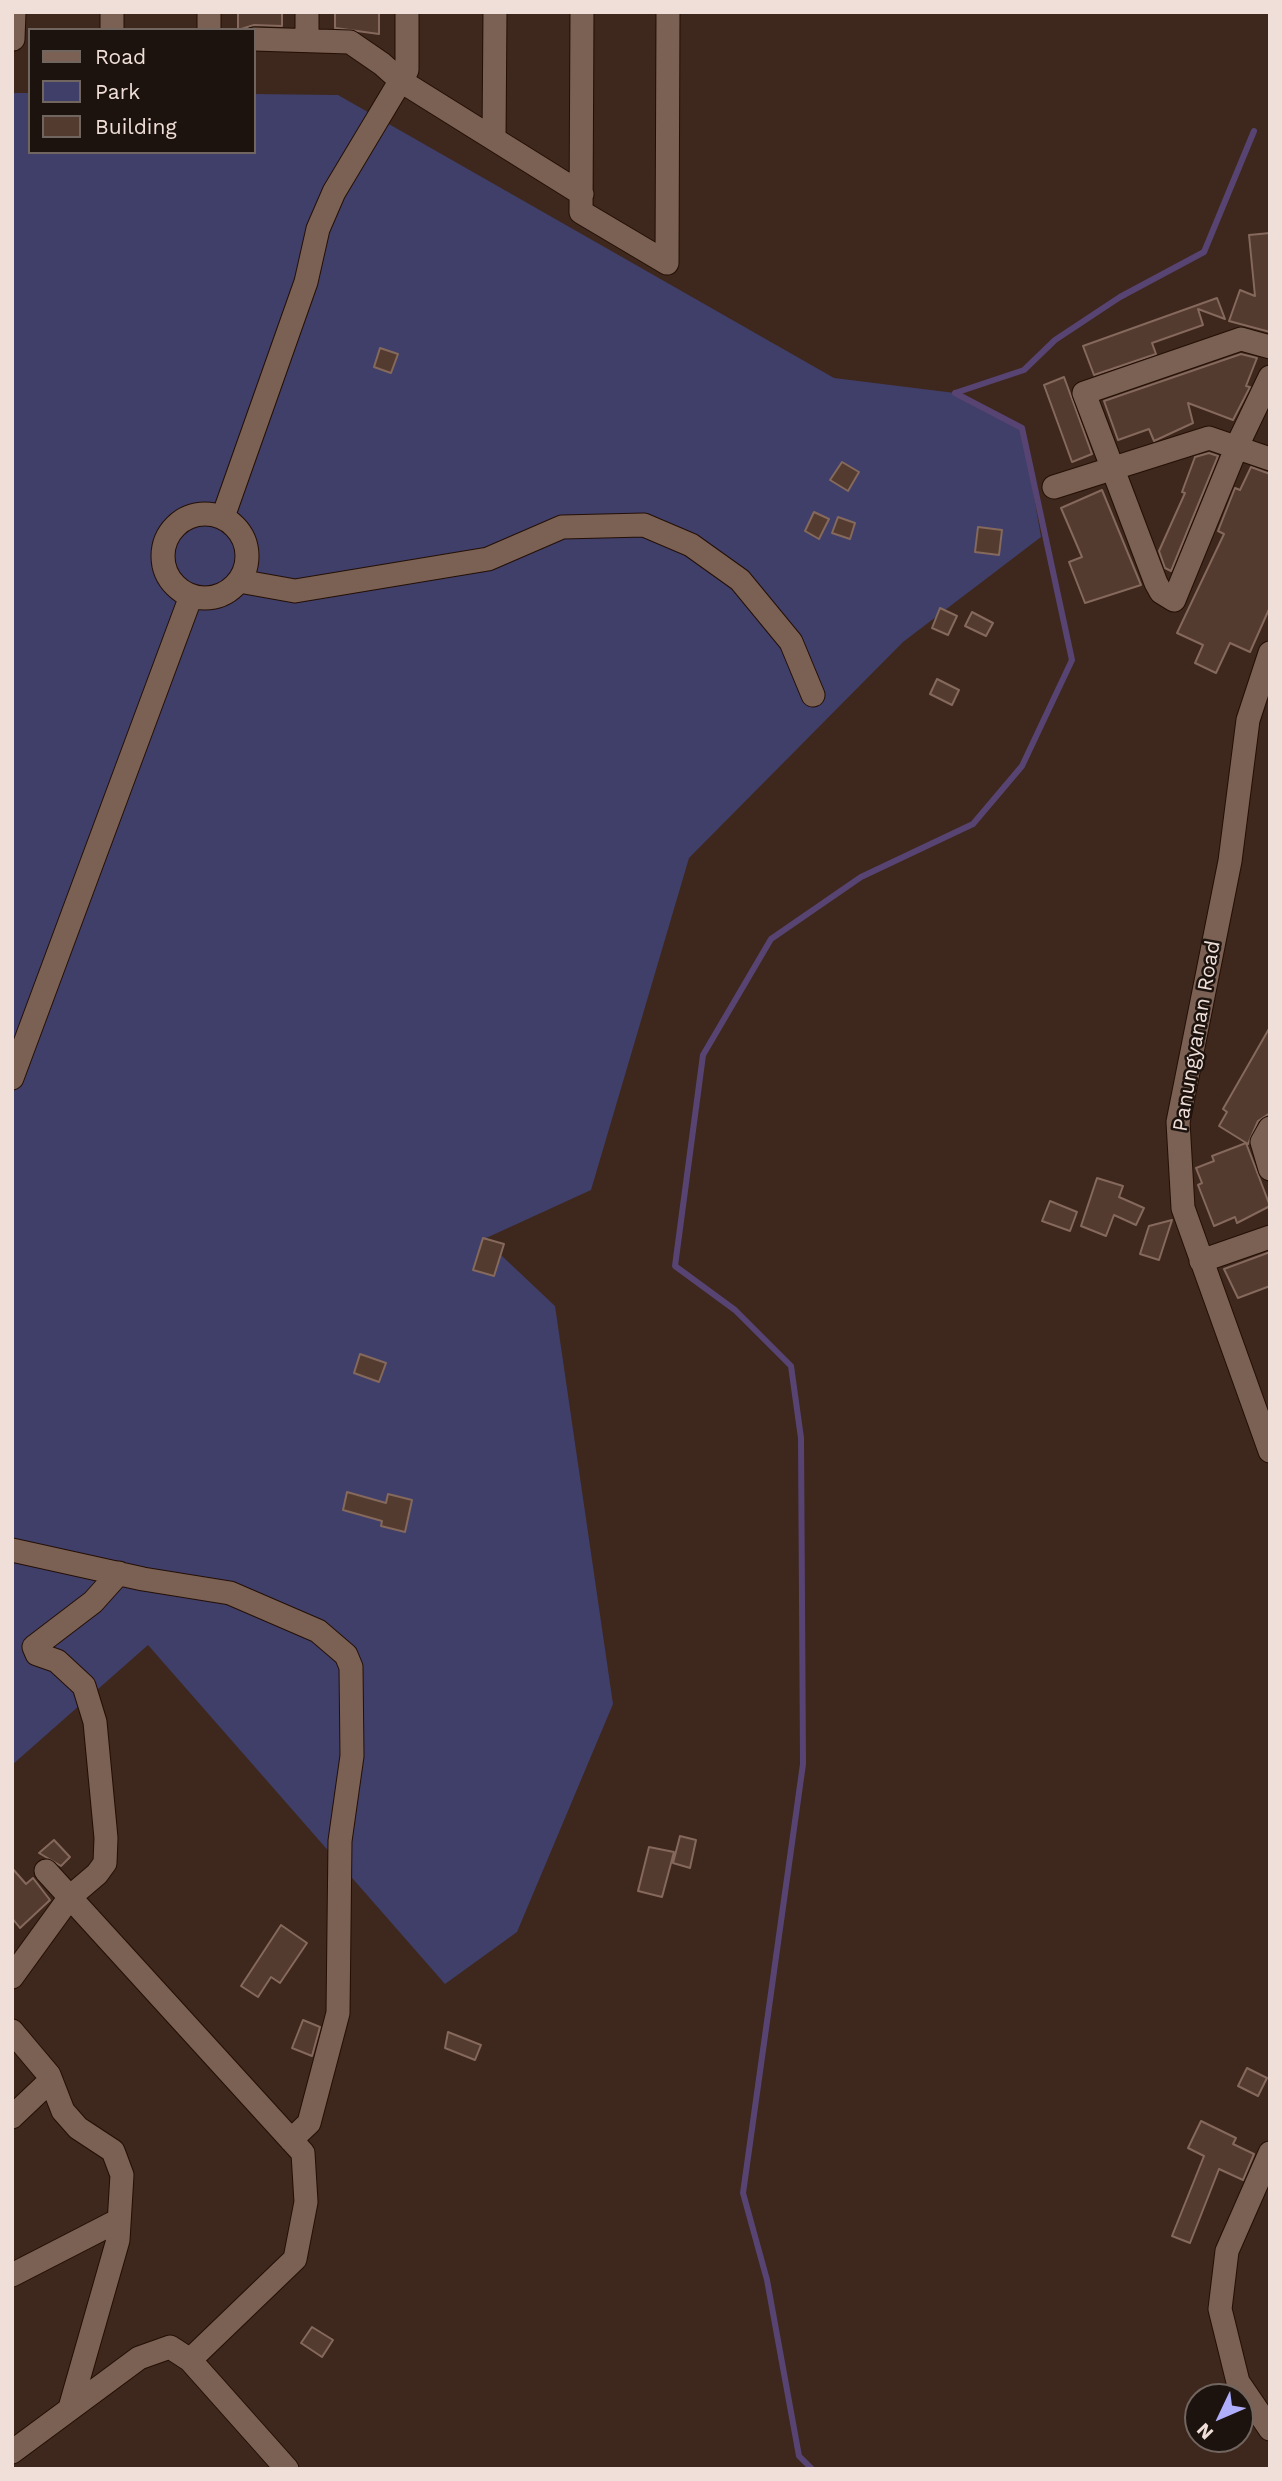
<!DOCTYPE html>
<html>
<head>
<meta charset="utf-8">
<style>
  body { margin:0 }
  #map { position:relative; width:1282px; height:2481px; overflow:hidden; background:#3e271c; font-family:"Work Sans",sans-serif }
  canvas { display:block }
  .frame { position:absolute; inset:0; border:14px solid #efdfd8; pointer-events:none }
  .legend { position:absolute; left:28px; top:28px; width:228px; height:126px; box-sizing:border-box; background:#1d130e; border:2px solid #71655f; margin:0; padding:9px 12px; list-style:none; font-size:21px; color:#efdfd8 }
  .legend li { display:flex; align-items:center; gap:14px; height:35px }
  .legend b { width:35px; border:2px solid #71655f }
  .north { position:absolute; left:1184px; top:2383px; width:70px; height:70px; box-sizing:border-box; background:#1d130e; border:2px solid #71655f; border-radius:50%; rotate:226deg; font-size:19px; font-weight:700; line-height:28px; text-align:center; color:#efdfd8 }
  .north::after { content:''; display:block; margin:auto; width:24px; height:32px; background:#aeaefa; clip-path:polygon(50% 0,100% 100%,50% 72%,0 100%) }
</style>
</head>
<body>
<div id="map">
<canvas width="1282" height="2481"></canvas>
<div class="frame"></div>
<ul class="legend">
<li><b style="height:9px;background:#7b6154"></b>Road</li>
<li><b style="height:19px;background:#403f69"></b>Park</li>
<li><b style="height:19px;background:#543b2f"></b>Building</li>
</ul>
<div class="north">N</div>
</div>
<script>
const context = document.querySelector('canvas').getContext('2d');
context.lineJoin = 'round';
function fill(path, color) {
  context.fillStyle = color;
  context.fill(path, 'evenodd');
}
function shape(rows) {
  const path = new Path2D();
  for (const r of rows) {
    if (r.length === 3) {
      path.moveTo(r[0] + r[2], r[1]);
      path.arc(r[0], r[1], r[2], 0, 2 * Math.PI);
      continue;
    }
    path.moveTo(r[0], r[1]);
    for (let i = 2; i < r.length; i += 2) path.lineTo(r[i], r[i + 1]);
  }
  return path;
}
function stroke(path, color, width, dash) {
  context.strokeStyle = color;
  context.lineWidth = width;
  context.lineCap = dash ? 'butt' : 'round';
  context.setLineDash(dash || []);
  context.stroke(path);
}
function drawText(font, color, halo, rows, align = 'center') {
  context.font = font + ' "Work Sans",sans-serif';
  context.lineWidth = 5;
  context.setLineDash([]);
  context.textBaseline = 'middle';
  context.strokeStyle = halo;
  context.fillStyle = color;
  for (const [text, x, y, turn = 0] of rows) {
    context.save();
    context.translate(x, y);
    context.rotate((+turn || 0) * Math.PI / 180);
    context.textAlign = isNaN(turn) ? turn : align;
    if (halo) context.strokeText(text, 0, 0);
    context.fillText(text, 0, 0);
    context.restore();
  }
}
const green = shape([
  [12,93,30,93,30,152,254,152,254,94,338,95,834,378,955,393,1022,428,1041,537,903,642,689,858,591,1190,484,1239,555,1306,613,1704,517,1932,445,1984,148,1645,12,1765]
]);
const stream = shape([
  [955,393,1024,370,1055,340,1120,297,1204,252,1254,131],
  [812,2469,799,2456,767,2280,743,2193,803,1764,801,1438,791,1366,735,1310,675,1266,703,1055,771,939,861,877,973,824,1022,766,1072,660,1022,428,955,393]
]);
const building = shape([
  [238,12,282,12,282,26,254,25,238,30,238,12],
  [335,12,379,12,379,34,335,28,335,12],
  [1270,233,1270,332,1229,321,1240,290,1255,296,1249,235,1270,233],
  [1217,298,1225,319,1198,309,1203,325,1152,343,1156,354,1094,375,1083,346,1217,298],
  [380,348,398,354,391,373,374,367,380,348],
  [1241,354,1257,358,1246,386,1250,387,1233,420,1188,403,1193,423,1154,441,1149,429,1118,440,1104,401,1241,354],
  [1064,377,1092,454,1072,462,1044,385,1064,377],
  [1209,453,1218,456,1171,571,1165,568,1159,551,1185,493,1182,492,1195,457,1209,453],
  [842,462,859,472,848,491,830,480,842,462],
  [1251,467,1270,474,1270,607,1250,652,1230,643,1216,673,1195,663,1203,645,1177,633,1224,534,1218,531,1235,488,1240,490,1251,467],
  [1102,490,1141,585,1085,603,1069,562,1082,557,1061,508,1102,490],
  [814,512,829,519,819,539,805,531,814,512],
  [838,517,855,523,850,539,832,533,838,517],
  [978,527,1002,530,999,555,975,552,978,527],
  [940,608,957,616,948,635,932,628,940,608],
  [972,612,993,623,986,636,965,626,972,612],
  [937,679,959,690,952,705,930,694,937,679],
  [1270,1027,1270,1113,1258,1121,1248,1144,1219,1126,1227,1112,1223,1109,1270,1027],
  [1246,1143,1270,1206,1237,1223,1235,1217,1214,1226,1198,1185,1202,1183,1196,1168,1214,1161,1212,1156,1246,1143],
  [1097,1178,1123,1186,1119,1197,1144,1208,1136,1225,1114,1215,1106,1236,1081,1226,1097,1178],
  [1050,1201,1077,1212,1070,1231,1042,1221,1050,1201],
  [1172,1220,1159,1260,1140,1254,1149,1226,1172,1220],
  [483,1238,504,1244,494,1276,473,1270,483,1238],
  [1270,1252,1270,1286,1238,1298,1224,1269,1270,1252],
  [360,1354,386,1363,379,1382,354,1373,360,1354],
  [347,1492,386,1503,388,1494,412,1500,405,1532,381,1526,382,1521,343,1510,347,1492],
  [680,1836,696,1840,690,1868,673,1863,680,1836],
  [54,1840,70,1857,61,1866,39,1853,54,1840],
  [649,1847,674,1852,662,1897,638,1891,649,1847],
  [12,1868,26,1884,33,1878,50,1900,20,1928,12,1918,12,1868],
  [281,1925,307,1943,280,1983,271,1977,258,1997,241,1986,281,1925],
  [303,2020,320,2027,312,2056,292,2048,303,2020],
  [448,2032,481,2045,475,2060,445,2048,448,2032],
  [1247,2068,1267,2078,1258,2096,1238,2086,1247,2068],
  [1201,2121,1236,2138,1233,2144,1254,2154,1243,2180,1219,2169,1190,2243,1172,2236,1204,2156,1188,2148,1201,2121],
  [312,2327,333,2340,322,2357,301,2343,312,2327]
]);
const minor = shape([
  [582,12,581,212,667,263],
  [112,30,112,12],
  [209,30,209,12],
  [13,39,14,12],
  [254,39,350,42,382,64,401,81,582,194],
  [307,39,307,12],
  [494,138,495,12],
  [667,263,668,12],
  [1270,347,1241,339,1084,393,1156,583,1161,592,1174,600,1237,446,1270,377],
  [1054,487,1209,438,1270,459],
  [205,556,42],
  [223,517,306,282,318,229,334,192,407,70,407,12],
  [239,581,295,591,488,559,562,527,644,525,691,545,740,580,791,642,813,695],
  [1270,653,1248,720,1230,861,1178,1122,1183,1208,1270,1451],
  [12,1078,191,596],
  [1270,1128,1262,1142,1270,1169],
  [1201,1261,1270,1237],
  [12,1550,143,1579,230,1593,318,1631,346,1655,351,1667,352,1756,340,1841,338,2013,309,2123,291,2140],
  [46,1871,303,2153,306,2202,295,2259,190,2360],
  [12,1977,70,1897,97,1874,105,1863,106,1838,95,1722,84,1686,57,1661,37,1654,34,1647,93,1602,119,1573],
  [12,2031,49,2075,63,2111,78,2128,113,2151,122,2175,118,2240,70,2408],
  [12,2117,51,2080],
  [1270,2153,1227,2251,1220,2309,1238,2382,1270,2429],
  [12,2275,119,2220],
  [12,2452,139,2358,170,2347,190,2360,287,2469]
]);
const streetNames = [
  ["Panungyanan Road",1197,1036,-80]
];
fill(green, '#403f69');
stroke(stream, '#574473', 6);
fill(building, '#543b2f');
stroke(building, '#84695c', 2);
stroke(minor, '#240f05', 25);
stroke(minor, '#7b6154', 23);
drawText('21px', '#efdfd8', '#1d130e', streetNames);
</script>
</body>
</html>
